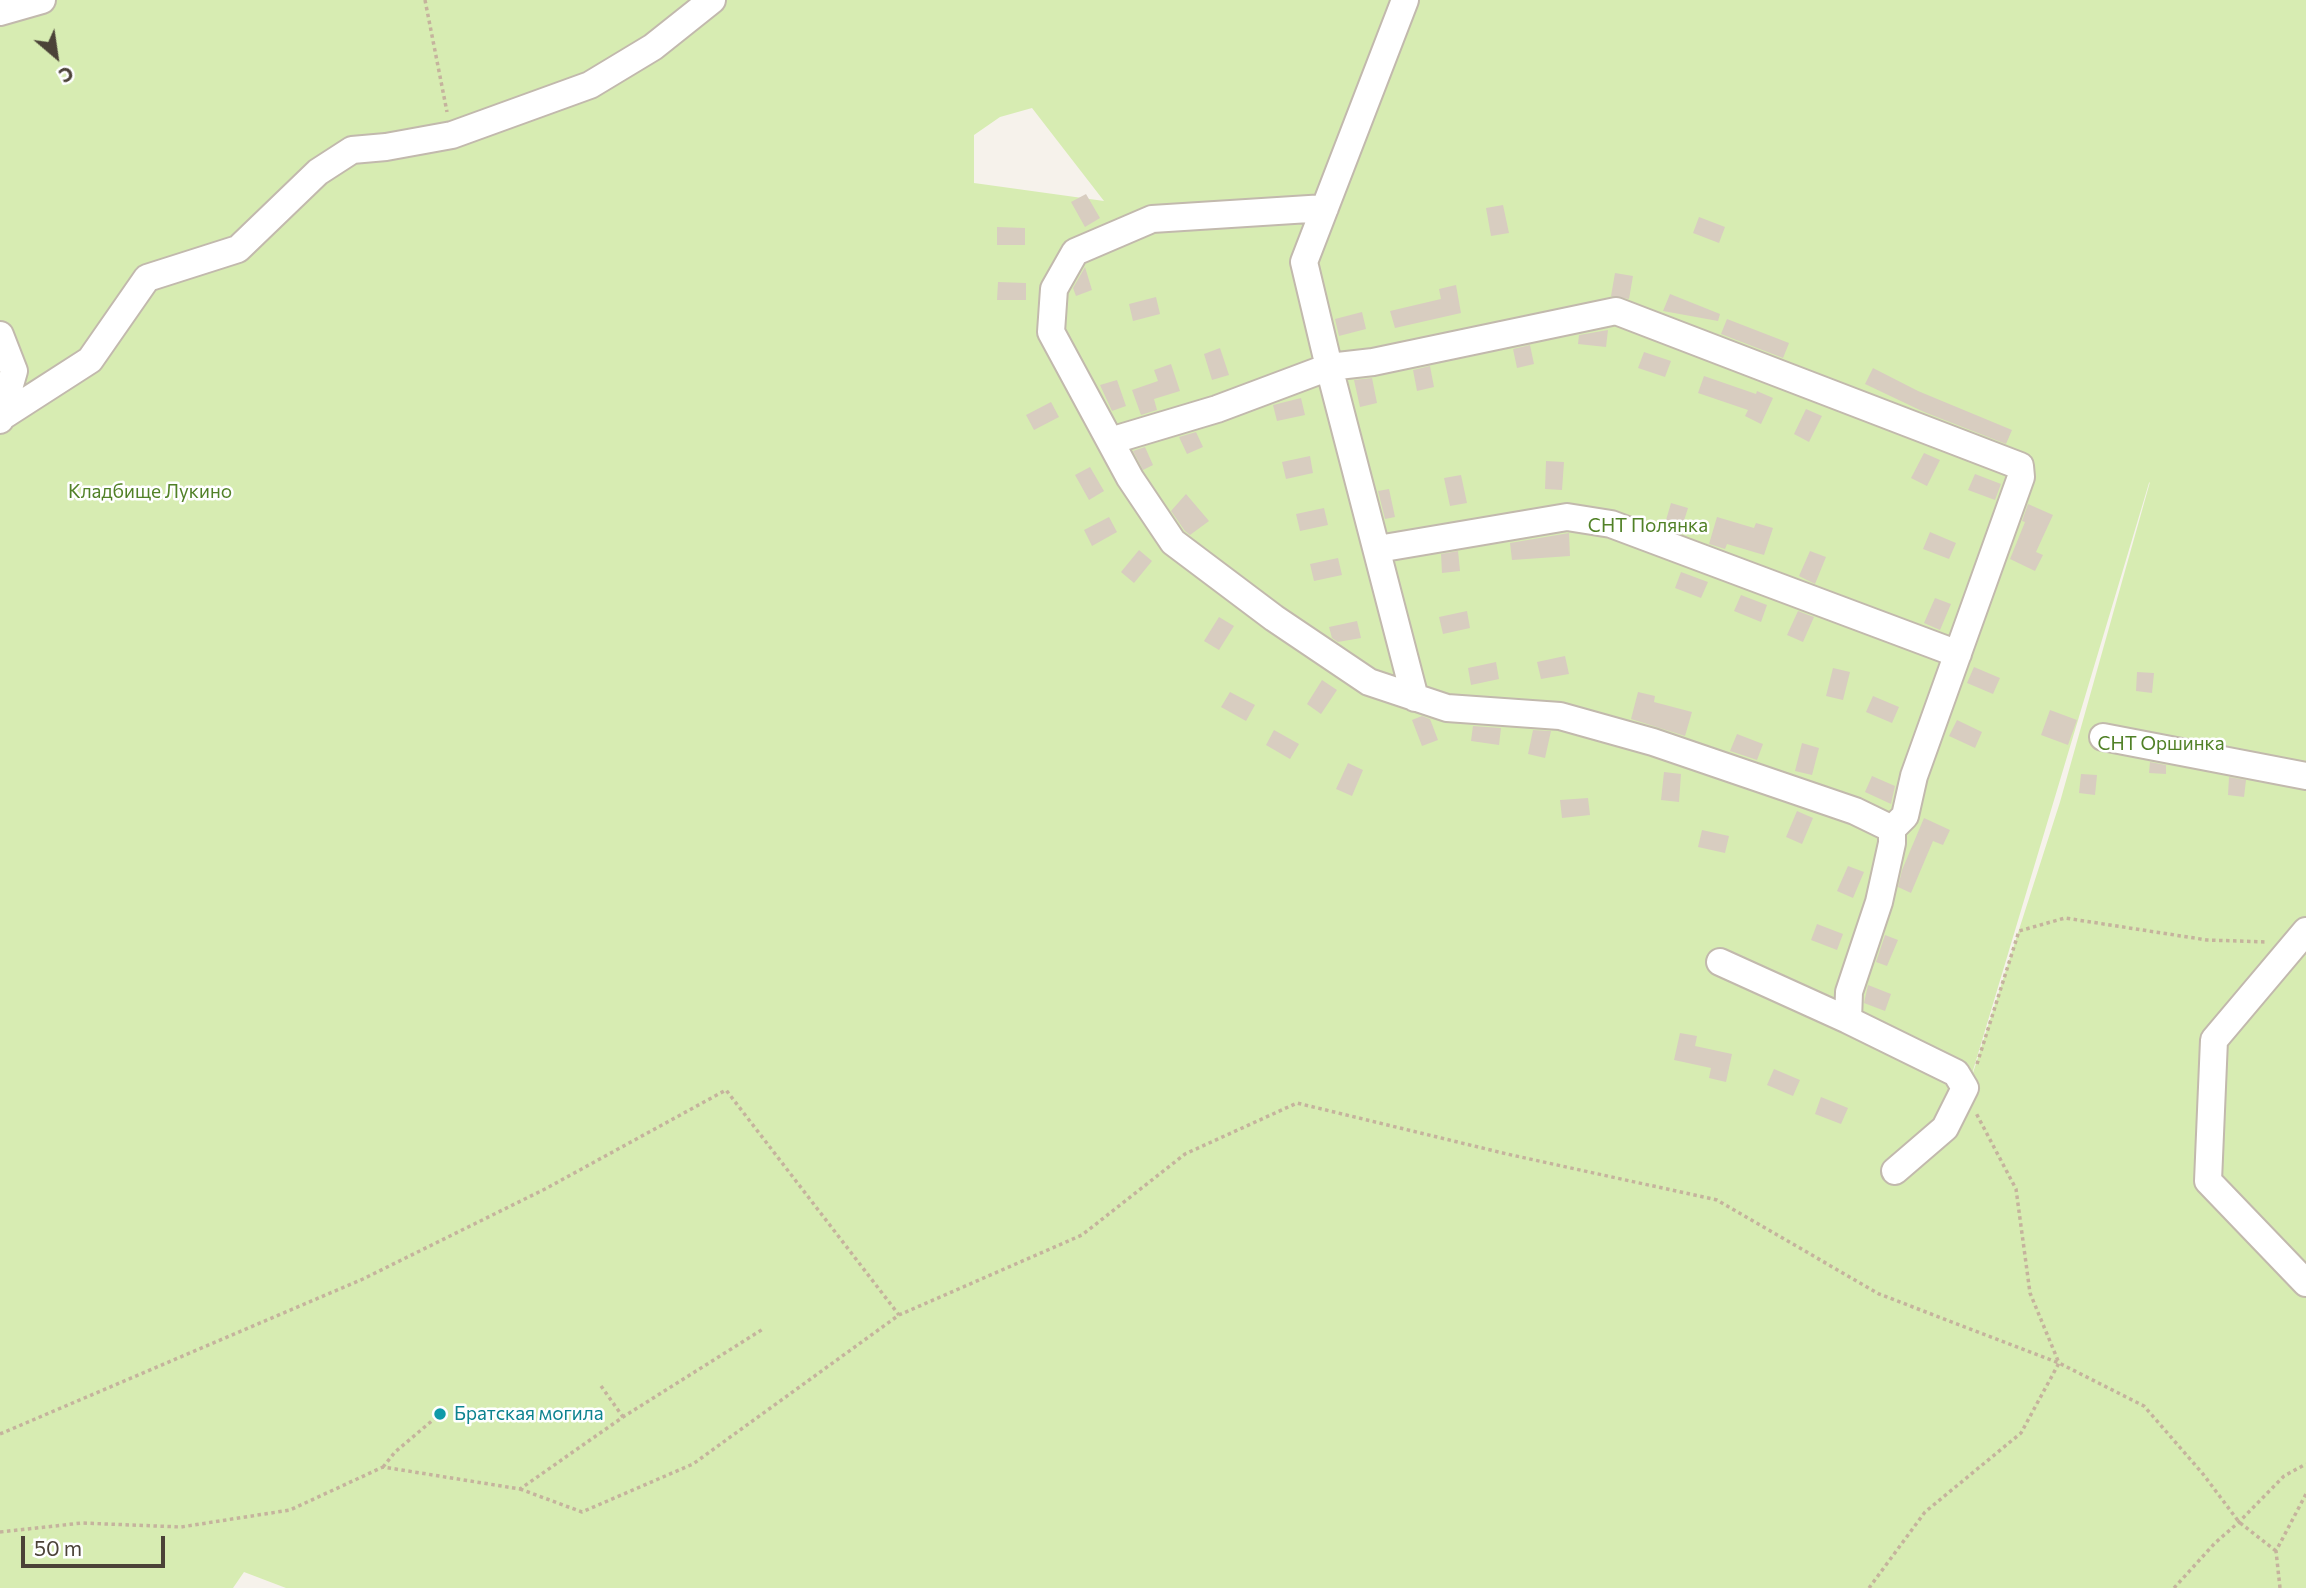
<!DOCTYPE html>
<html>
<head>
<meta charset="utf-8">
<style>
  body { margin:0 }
  #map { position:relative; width:2306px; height:1588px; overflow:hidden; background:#f6f2eb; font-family:Commissioner,sans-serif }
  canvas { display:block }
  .north { position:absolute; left:21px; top:21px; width:70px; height:70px; -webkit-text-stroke:5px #fff; paint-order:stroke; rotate:151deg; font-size:19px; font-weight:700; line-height:28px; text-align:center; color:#4b4238 }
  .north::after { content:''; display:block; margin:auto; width:24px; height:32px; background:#4b4238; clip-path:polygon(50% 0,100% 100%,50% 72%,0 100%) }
  .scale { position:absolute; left:21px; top:1536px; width:144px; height:32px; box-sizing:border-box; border:4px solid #4b4238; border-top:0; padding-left:9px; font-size:21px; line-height:24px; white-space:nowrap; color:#4b4238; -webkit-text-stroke:5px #fff; paint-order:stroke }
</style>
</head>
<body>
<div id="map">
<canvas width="2306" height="1588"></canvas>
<div class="north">С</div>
<div class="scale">50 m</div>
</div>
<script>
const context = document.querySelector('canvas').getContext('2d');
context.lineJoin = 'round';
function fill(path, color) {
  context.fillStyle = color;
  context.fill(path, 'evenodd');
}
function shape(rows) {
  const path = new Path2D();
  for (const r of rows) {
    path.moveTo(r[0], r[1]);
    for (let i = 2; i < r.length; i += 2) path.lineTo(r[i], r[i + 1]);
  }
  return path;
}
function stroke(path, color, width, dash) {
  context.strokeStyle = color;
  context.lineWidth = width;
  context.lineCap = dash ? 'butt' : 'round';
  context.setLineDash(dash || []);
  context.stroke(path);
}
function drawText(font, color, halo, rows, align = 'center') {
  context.font = font + ' Commissioner,sans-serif';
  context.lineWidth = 5;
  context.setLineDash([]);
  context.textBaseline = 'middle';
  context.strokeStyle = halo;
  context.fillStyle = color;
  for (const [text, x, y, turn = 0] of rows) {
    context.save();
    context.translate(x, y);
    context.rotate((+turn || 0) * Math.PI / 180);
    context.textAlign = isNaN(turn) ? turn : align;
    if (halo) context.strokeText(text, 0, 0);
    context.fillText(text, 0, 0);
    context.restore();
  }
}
const green = shape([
  [18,0,2306,0,2306,1588,286,1588,244,1572,233,1588,0,1588,0,5],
  [1032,108,1104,201,974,183,974,135,1000,117],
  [2150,482,2060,802,1963,1104,2149,483]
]);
const building = shape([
  [1086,194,1100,218,1085,227,1071,202],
  [1503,205,1509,233,1491,236,1486,208],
  [1699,217,1725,227,1719,243,1693,233],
  [997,227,1025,228,1025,245,997,245],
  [1085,267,1092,290,1076,296,1073,288],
  [1615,273,1633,276,1629,299,1611,296],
  [998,282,1026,283,1026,300,997,300],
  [1456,285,1461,313,1395,328,1390,311,1441,299,1439,289],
  [1670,294,1720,314,1718,321,1663,311],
  [1156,297,1160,314,1133,321,1129,304],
  [1362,312,1366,329,1339,336,1335,319],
  [1727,319,1789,343,1783,358,1721,334],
  [1608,330,1606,347,1578,344,1579,335],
  [1530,345,1534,364,1517,368,1513,349],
  [1220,348,1229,375,1212,380,1204,354],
  [1644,352,1671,361,1665,377,1638,368],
  [1171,364,1180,391,1154,399,1157,410,1141,415,1132,390,1158,381,1154,370],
  [1430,366,1434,387,1417,391,1413,370],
  [1873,368,1918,391,2012,430,2006,444,1924,412,1865,384],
  [1704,376,1756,394,1757,391,1773,398,1761,424,1745,416,1748,410,1698,393],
  [1372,378,1377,403,1360,407,1354,380],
  [1117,380,1126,406,1112,411,1100,385],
  [1301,398,1305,415,1277,421,1273,405],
  [1051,402,1059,417,1034,430,1026,415],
  [1806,409,1822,416,1809,442,1794,434],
  [1196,432,1203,447,1187,454,1179,437],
  [1145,447,1153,465,1143,470,1133,451],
  [1924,453,1940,460,1927,486,1911,478],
  [1310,456,1313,473,1286,479,1282,462],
  [1546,461,1564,462,1562,490,1545,489],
  [1090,467,1104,491,1089,500,1075,475],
  [1975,474,2001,484,1995,500,1968,490],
  [1461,475,1467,503,1450,506,1444,478],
  [1389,489,1395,517,1385,519,1378,491],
  [1186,494,1209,521,1190,535,1185,531,1171,511],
  [1671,503,1688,508,1680,533,1664,527],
  [2028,504,2053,515,2036,552,2043,555,2035,571,2010,559,2025,522,2022,521],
  [1324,508,1328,525,1300,531,1296,514],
  [1109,517,1117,532,1092,546,1084,530],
  [1717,517,1754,528,1756,523,1773,528,1764,555,1727,544,1725,549,1709,544],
  [1930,532,1956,543,1949,559,1923,549],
  [1569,533,1570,556,1512,560,1510,543],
  [1139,550,1152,561,1134,583,1121,572],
  [1458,551,1460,571,1442,573,1441,554],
  [1810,551,1826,557,1815,584,1799,576],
  [1338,558,1342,575,1314,581,1310,564],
  [1681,572,1708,582,1701,598,1675,588],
  [1741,595,1767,605,1761,622,1734,611],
  [1935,598,1951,604,1940,630,1924,623],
  [1467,611,1470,628,1443,634,1439,617],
  [1798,611,1814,617,1803,642,1787,635],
  [1219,617,1234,626,1219,650,1204,641],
  [1357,621,1361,638,1338,642,1332,638,1329,627],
  [1565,656,1569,674,1541,679,1537,662],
  [1496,662,1499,679,1471,685,1468,668],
  [1974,667,2000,678,1993,694,1967,683],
  [1833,668,1850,672,1843,700,1826,696],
  [2137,672,2154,673,2152,693,2136,691],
  [1322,680,1337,690,1321,714,1307,704],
  [1230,692,1255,705,1246,721,1221,707],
  [1638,692,1655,696,1654,702,1692,712,1685,736,1631,719],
  [1873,696,1899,707,1892,723,1866,712],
  [2050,710,2077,720,2068,745,2041,735],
  [1422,716,1430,719,1438,740,1422,746,1412,720],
  [1957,720,1982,732,1975,748,1949,736],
  [1473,726,1501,728,1499,745,1471,741],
  [1274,730,1299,744,1290,759,1266,745],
  [1533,730,1551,731,1545,758,1528,754],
  [1737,734,1763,744,1757,760,1730,751],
  [1802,743,1819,748,1812,775,1795,771],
  [2150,762,2166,765,2166,774,2149,773],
  [1348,763,1363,770,1352,796,1336,789],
  [1664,772,1681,774,1679,802,1661,800],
  [2081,774,2097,775,2095,795,2079,793],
  [1872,776,1895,786,1891,804,1865,792],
  [2229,777,2246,780,2244,797,2228,795],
  [1588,798,1590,815,1562,818,1560,800],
  [1797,811,1813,818,1802,844,1786,837],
  [1924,818,1950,830,1943,845,1933,841,1911,893,1898,887,1902,870],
  [1702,830,1729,836,1725,853,1698,847],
  [1848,866,1864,872,1853,898,1837,891],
  [1817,924,1843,934,1837,950,1811,940],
  [1885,935,1898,940,1887,966,1876,962],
  [1868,985,1891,994,1885,1011,1864,1003],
  [1680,1033,1697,1036,1695,1046,1732,1054,1726,1082,1709,1078,1711,1068,1674,1060],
  [1774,1069,1800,1080,1793,1096,1767,1085],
  [1821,1097,1848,1108,1841,1124,1815,1114]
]);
const path = shape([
  [425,0,447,112],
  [1977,1064,2019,931,2065,918,2207,940,2268,942],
  [601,1386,623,1417],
  [0,1434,363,1279,545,1189,726,1090,899,1315],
  [383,1467,395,1452,440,1414],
  [520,1489,582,1512,693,1464,899,1315,1082,1235,1185,1154,1297,1103,1507,1154,1717,1200,1879,1294,2059,1363,2144,1406,2203,1474,2239,1522,2276,1551],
  [0,1532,82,1523,181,1527,290,1510,383,1467,520,1489,623,1417,763,1329],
  [1869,1588,1925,1512,2021,1433,2059,1363,2030,1293,2016,1189,1976,1113],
  [2174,1588,2215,1543,2239,1522,2284,1476,2306,1464],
  [2280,1588,2276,1551,2306,1494]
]);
const minor = shape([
  [1405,0,1304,262,1329,367,1415,698],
  [0,12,42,0],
  [1325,208,1152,219,1075,252,1054,289,1051,332,1130,478,1173,542,1274,618,1369,682,1447,708,1560,716,1653,742,1855,811,1892,829],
  [0,335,14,371,0,420],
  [3,416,90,360,147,278,238,249,318,172,352,150,386,147,452,135,590,85,653,47,712,0],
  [1110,441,1217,409,1329,367,1373,362,1616,311,2020,466,2021,477,1914,776,1905,816,1892,829,1892,843,1879,902,1849,992,1848,1020,1956,1073,1965,1088,1945,1128,1895,1171],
  [1378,549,1567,517,1611,524,1958,654],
  [2103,737,2306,776],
  [2306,931,2214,1040,2208,1181,2306,1283],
  [1720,962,1848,1020]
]);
const markers = [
  [440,1414,7,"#0f9aa8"]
];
const parkNames = [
  ["Кладбище Лукино",150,492],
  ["СНТ Полянка",1648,526],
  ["СНТ Оршинка",2161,744]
];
const cultureNames = [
  ["Братская могила",454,1414]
];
fill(green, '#d7ecb2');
fill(building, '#d8cdc0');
stroke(minor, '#c2b9ad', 30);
stroke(path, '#c5b39d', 3.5, [3.5, 3.5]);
stroke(minor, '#fff', 26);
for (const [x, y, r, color] of markers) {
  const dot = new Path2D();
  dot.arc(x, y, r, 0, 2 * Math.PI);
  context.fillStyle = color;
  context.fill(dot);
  stroke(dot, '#fff', 2.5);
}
drawText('19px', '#518127', '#fff', parkNames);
drawText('19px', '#0d838f', '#fff', cultureNames, 'left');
</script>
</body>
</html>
